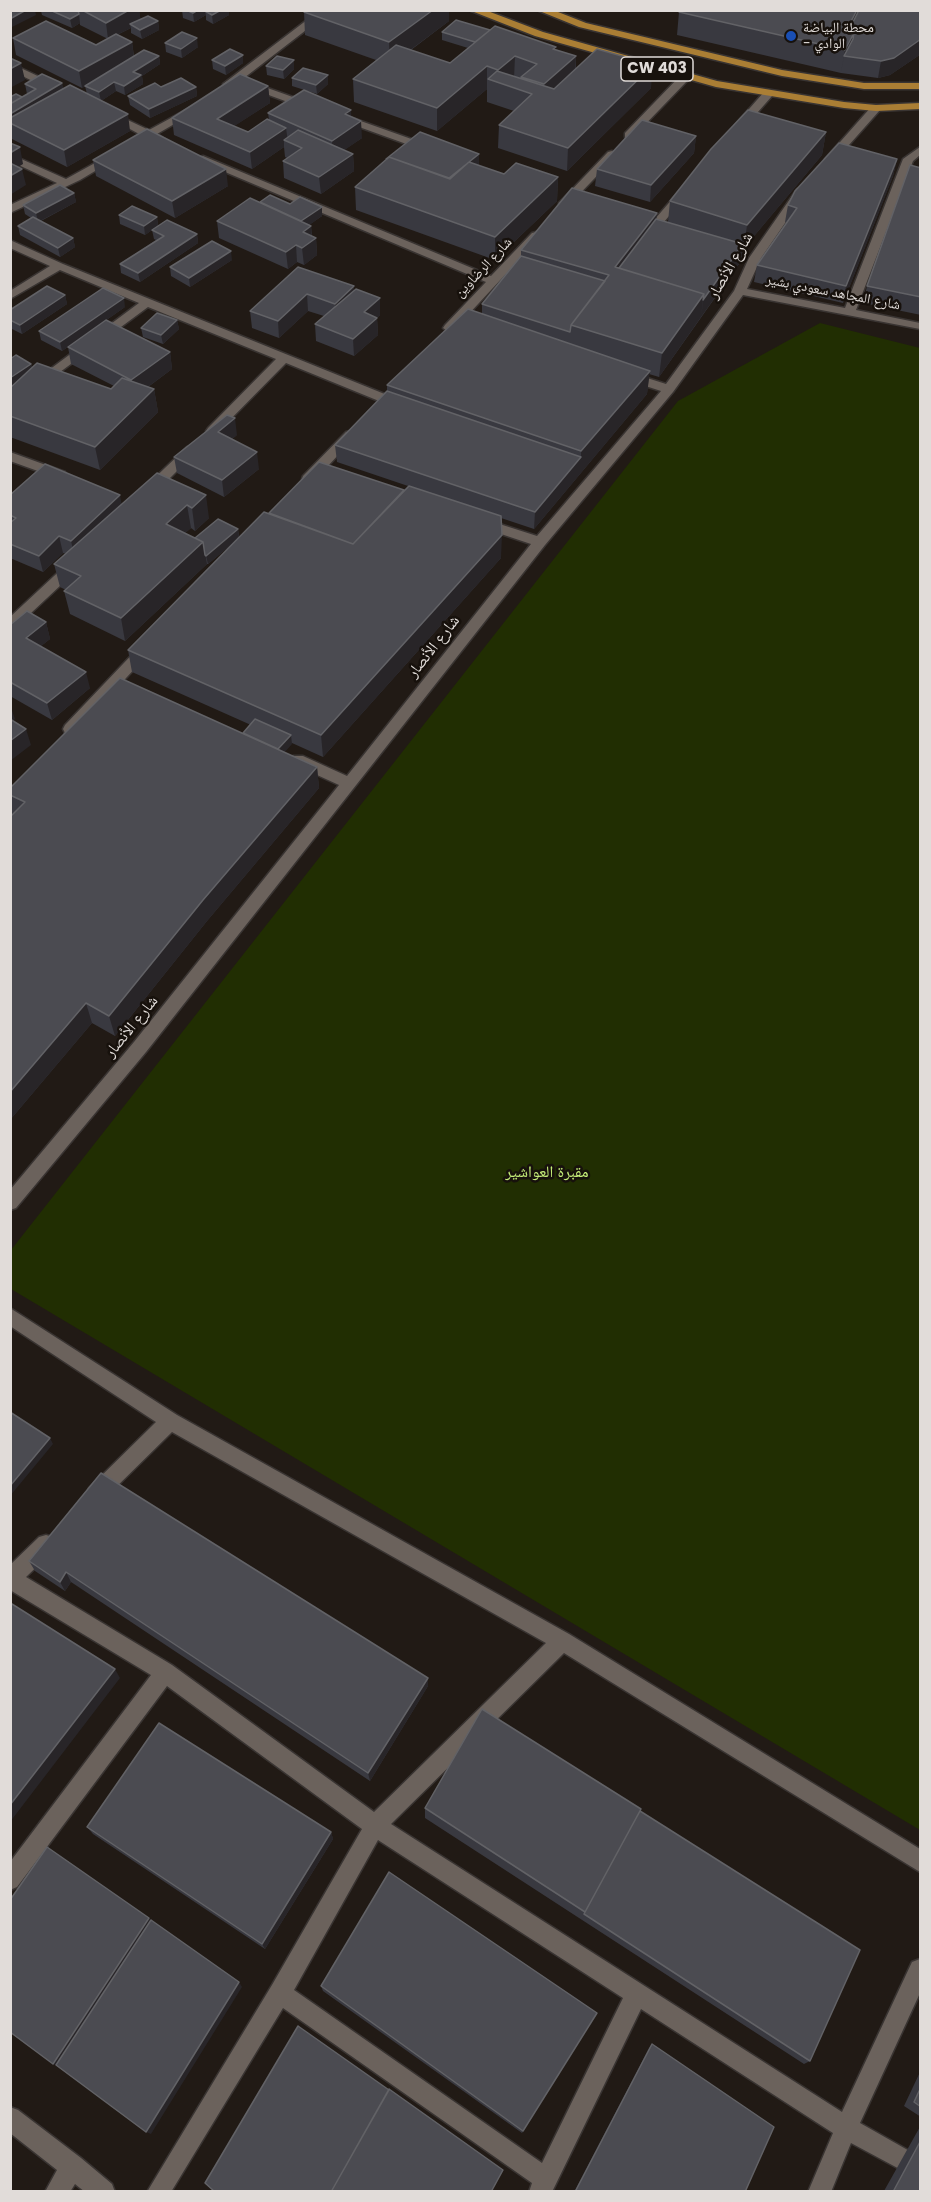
<!DOCTYPE html>
<html>
<head>
<meta charset="utf-8">
<style>
  body { margin:0 }
  #map { position:relative; width:931px; height:2202px; overflow:hidden; background:#211a15; font-family:Poppins,sans-serif }
  canvas { display:block }
  .frame { position:absolute; inset:0; border:12px solid #e1dcd9; pointer-events:none }
</style>
</head>
<body>
<div id="map">
<canvas width="931" height="2202"></canvas>
<div class="frame"></div>
</div>
<script>
const context = document.querySelector('canvas').getContext('2d');
context.lineJoin = 'round';
function fill(path, color) {
  context.fillStyle = color;
  context.fill(path, 'evenodd');
}
function shape(rows) {
  const path = new Path2D();
  for (const r of rows) {
    path.moveTo(r[0], r[1]);
    for (let i = 2; i < r.length; i += 2) path.lineTo(r[i], r[i + 1]);
  }
  return path;
}
function stroke(path, color, width, dash) {
  context.strokeStyle = color;
  context.lineWidth = width;
  context.lineCap = dash ? 'butt' : 'round';
  context.setLineDash(dash || []);
  context.stroke(path);
}
function drawText(font, color, halo, rows, align = 'center') {
  context.font = font + ' Poppins,"Noto Naskh Arabic",sans-serif';
  context.lineWidth = 5;
  context.setLineDash([]);
  context.textBaseline = 'middle';
  context.strokeStyle = halo;
  context.fillStyle = color;
  for (const [text, x, y, turn = 0] of rows) {
    context.save();
    context.translate(x, y);
    context.rotate((+turn || 0) * Math.PI / 180);
    context.textAlign = isNaN(turn) ? turn : align;
    if (halo) context.strokeText(text, 0, 0);
    context.fillText(text, 0, 0);
    context.restore();
  }
}
const green = shape([
  [820,323,920,348,920,1830,11,1289,11,1250,678,401]
]);
const minor = shape([
  [320,10,332,10,231,88,223,88,223,84,320,10],
  [10,63,59,86,60,88,51,90,10,70,10,63],
  [685,74,689,75,689,79,633,137,625,137,625,133,681,75,685,74],
  [248,81,315,105,316,107,311,110,307,109,244,86,243,84,248,81],
  [768,91,773,94,772,96,743,129,735,129,735,125,764,92,768,91],
  [876,105,880,106,880,110,833,163,825,163,825,159,872,106,876,105],
  [191,107,196,110,195,112,157,134,168,141,163,144,150,139,139,140,138,138,141,135,106,116,111,113,115,114,149,130,191,107],
  [341,114,431,146,432,148,431,150,423,150,337,119,337,115,341,114],
  [920,147,920,155,913,161,856,310,920,323,920,329,743,295,673,392,545,545,146,1052,16,1208,10,1210,10,1190,134,1042,339,785,293,764,291,760,293,756,303,756,347,776,531,544,477,526,475,523,477,520,487,520,537,536,661,391,624,379,624,373,628,372,666,384,734,291,749,258,797,189,805,189,807,191,761,258,747,289,845,308,903,159,920,147],
  [612,151,617,154,616,156,567,207,559,207,559,203,608,152,612,151],
  [113,153,118,156,117,158,80,180,10,213,10,205,57,183,10,161,10,154,66,179,113,153],
  [203,156,491,276,532,233,536,232,542,235,453,331,449,332,443,328,445,325,486,282,199,161,199,157,203,156],
  [684,189,688,190,688,194,657,230,649,230,649,226,680,190,684,189],
  [10,240,63,264,387,395,389,398,383,402,379,401,286,363,216,434,208,434,206,431,208,428,276,359,148,307,10,409,10,399,139,303,60,270,10,299,10,291,50,266,10,248,10,240],
  [350,431,356,435,354,438,313,482,303,482,302,479,303,476,346,432,350,431],
  [191,446,197,450,195,453,154,494,144,494,143,491,144,488,187,447,191,446],
  [10,452,65,472,66,475,60,479,10,461,10,452],
  [73,561,78,563,80,566,78,569,15,628,10,630,10,617,68,563,73,561],
  [147,642,152,644,154,647,152,650,75,733,65,733,63,729,65,725,142,644,147,642],
  [10,1308,177,1415,569,1634,920,1849,920,1872,564,1653,391,1824,842,2112,912,1962,920,1959,920,1993,860,2123,920,2157,920,2180,851,2143,831,2192,808,2192,833,2133,641,2009,552,2192,529,2192,532,2183,283,2008,171,2192,147,2192,272,1985,362,1829,167,1686,17,1887,10,1890,10,1862,151,1675,10,1590,10,1565,39,1537,46,1535,53,1537,56,1544,53,1551,26,1577,172,1665,374,1812,546,1643,172,1432,103,1500,96,1503,89,1500,87,1494,89,1488,156,1422,10,1326,10,1308],
  [378,1840,623,1998,542,2163,294,1990,378,1840],
  [10,2107,18,2110,81,2158,112,2184,115,2192,85,2192,75,2184,70,2192,45,2192,57,2170,10,2133,10,2107]
]);
const primary = shape([
  [469,10,485,10,543,32,717,81,844,102,876,105,920,103,920,109,876,111,844,108,716,87,535,36,469,10],
  [537,10,553,10,586,23,782,70,864,83,920,83,920,89,864,89,782,76,579,27,537,10]
]);
const wall = shape([
  [37,10,139,10,140,19,158,21,159,30,142,39,131,33,131,28,117,35,132,42,134,56,159,56,160,64,142,76,143,84,125,95,116,91,101,101,130,131,67,167,10,138,10,97,22,97,27,94,25,84,62,83,63,89,87,94,85,86,89,84,82,88,16,55,13,38,96,45,108,39,80,25,80,23,72,28,42,15,41,11,40,11],
  [182,10,229,10,229,15,213,24,206,20,206,15,194,22,183,18],
  [306,10,449,10,449,21,411,50,450,63,468,48,442,40,442,32,555,49,576,56,576,68,651,88,567,171,498,148,499,125,514,111,487,102,487,89,437,131,354,102,353,79,376,60,305,35,304,12],
  [921,10,921,54,890,75,878,78,841,73,677,35,679,12],
  [165,43,198,47,182,58,166,52],
  [243,55,243,63,226,75,213,69,212,60],
  [294,60,294,69,284,79,267,75,266,66],
  [328,75,328,84,317,94,292,86,292,78],
  [268,86,270,103,234,126,248,132,269,120,268,113,351,117,362,138,344,150,353,154,354,171,321,194,284,178,283,161,287,158,285,157,284,147,252,169,174,135,172,118],
  [161,87,196,87,197,96,150,118,130,105,128,96],
  [826,132,822,155,744,248,743,248,741,261,659,377,649,374,647,394,534,529,501,518,501,558,323,757,292,743,284,752,317,767,319,788,207,921,115,1036,92,1023,10,1120,10,817,13,815,10,810,10,788,243,733,251,725,132,672,128,650,232,544,208,564,207,564,125,641,70,614,64,591,66,590,60,587,54,564,66,554,63,553,43,572,10,558,10,495,122,505,157,473,209,518,195,531,191,528,185,533,195,538,238,529,239,537,269,513,404,490,408,486,337,462,335,445,387,391,387,385,482,314,482,304,521,256,521,250,657,213,656,219,668,222,670,201],
  [696,136,694,153,650,202,595,186,597,169],
  [386,159,504,174,558,177,557,201,495,260,356,210,355,187,386,160],
  [897,159,893,176,843,303,754,282,757,265,787,223,785,222,788,205],
  [93,160,228,186,175,218,96,176],
  [921,168,921,315,863,303,867,286],
  [74,193,76,202,41,221,73,238,75,247,60,257,20,235,18,226,31,218,25,214,23,205],
  [260,202,290,204,322,216,309,225,311,226,312,236,316,238,317,255,304,265,297,262,288,269,219,238,217,221],
  [119,215,157,217,158,226,197,234,198,243,140,282,121,273,120,264,156,240,154,239,152,230,145,235,120,224],
  [232,260,190,287,171,276,170,267],
  [298,267,354,291,380,298,380,315,377,318,378,335,354,356,316,341,315,324,324,316,308,311,279,338,252,328,250,311],
  [65,295,67,304,22,334,10,328,10,310],
  [125,307,62,351,41,340,39,331],
  [177,320,179,329,163,344,143,337,141,328],
  [68,347,170,352,172,369,148,387,154,389,158,412,100,470,10,437,10,359,31,364,32,368,111,389,114,386,71,364],
  [237,435,232,439,259,469,224,497,177,473,174,457],
  [46,622,50,639,41,646,90,688,52,720,10,696,10,625],
  [29,1561,428,1678,428,1686,370,1781,71,1582,65,1591,35,1571],
  [425,1808,640,1811,810,2061,804,2064,425,1818],
  [87,1827,331,1832,333,1839,265,1949,93,1834],
  [321,1986,597,2013,522,2133,323,1991],
  [652,2044,745,2192,574,2192,649,2048],
  [921,2070,921,2117,904,2106],
  [921,2125,921,2192,884,2191]
]);
const shadedWall = shape([
  [26,10,35,10,36,15,10,28,10,19],
  [129,10,139,10,141,22,130,24,131,28,108,39,106,23],
  [198,10,214,10,205,11,206,15,194,22,193,13],
  [221,10,229,10,229,15,213,24,212,15],
  [433,10,449,10,449,21,390,65,389,42],
  [857,10,861,10,850,55,844,56,841,73,845,50,846,31],
  [79,14,80,23,72,28,70,19],
  [158,21,159,30,142,39,140,30],
  [197,38,198,47,182,58,181,49],
  [921,39,921,54,890,75,878,78,881,61],
  [132,42,134,59,82,88,79,71],
  [243,55,243,63,226,75,225,66],
  [159,56,160,64,142,76,143,84,125,95,124,86,133,72],
  [515,56,514,79,498,83,498,70],
  [576,56,575,79,543,107,544,84],
  [294,60,294,69,284,79,283,70],
  [21,63,25,80,10,88,10,69],
  [653,65,651,88,567,171,568,148],
  [487,66,487,89,437,131,437,108],
  [328,75,328,84,317,94,316,85],
  [114,82,116,91,101,101,99,92],
  [62,83,65,100,10,123,10,111],
  [268,86,270,103,219,136,217,119],
  [196,87,197,96,150,118,149,109],
  [351,110,352,127,345,114],
  [128,114,130,131,67,167,64,150],
  [361,121,362,138,333,158,332,141],
  [286,128,288,142,284,140,284,147,252,169,250,152],
  [826,132,822,155,744,248,747,225],
  [696,136,694,153,650,202,651,185],
  [20,147,23,164,10,172,10,153],
  [353,154,354,171,321,194,319,177],
  [479,154,479,171,446,181],
  [897,159,893,176,843,303,846,286],
  [22,169,26,185,10,195,10,176],
  [226,169,228,186,175,218,172,201],
  [558,177,557,201,495,260,495,237],
  [74,193,76,202,38,222,36,213],
  [322,207,322,216,298,233,297,224],
  [657,213,654,236,615,274,615,267],
  [157,217,158,226,145,235,144,226],
  [311,226,312,241,316,238,317,255,304,265,302,248,303,232],
  [197,234,198,243,140,282,138,273],
  [73,238,75,247,60,257,58,248],
  [743,244,741,261,701,317,703,300],
  [296,245,297,262,288,269,286,252],
  [231,251,232,260,190,287,189,278],
  [354,286,355,303,337,321,335,304],
  [307,294,308,311,279,338,278,321],
  [704,294,701,317,659,377,662,353],
  [65,295,67,304,22,334,20,325],
  [124,298,125,307,62,351,60,342],
  [380,298,380,315,377,318,378,335,354,356,353,339,364,312],
  [177,320,179,329,163,344,161,335],
  [170,352,172,369,134,397,131,380],
  [31,364,33,373,11,388,10,378],
  [650,371,647,394,534,529,535,512,581,457,581,451],
  [154,389,158,412,100,470,95,447],
  [235,418,237,435,220,449,218,432],
  [257,452,259,469,224,497,222,480],
  [120,495,123,511,75,558,71,541],
  [206,495,209,518,195,531,192,508],
  [187,505,191,528,170,547,166,524],
  [238,529,239,538,208,564,206,556],
  [502,535,501,558,323,757,321,735],
  [59,536,63,553,43,572,39,556],
  [203,542,207,564,125,641,121,618],
  [46,622,50,639,31,654,26,638],
  [86,672,90,688,52,720,47,703],
  [10,705,15,719,10,723],
  [26,729,31,745,10,761,10,741],
  [291,735,292,744,275,763,274,754],
  [317,767,319,788,207,921,115,1036,109,1016,203,900],
  [86,1003,92,1023,10,1120,10,1092],
  [50,1438,53,1444,10,1496,10,1486],
  [66,1572,71,1582,65,1591,60,1582],
  [115,1669,120,1678,10,1822,10,1805],
  [428,1678,428,1686,370,1781,368,1773],
  [331,1832,333,1839,265,1949,262,1944],
  [149,1918,155,1926,62,2068,53,2064],
  [239,1982,242,1987,151,2134,146,2132]
]);
const building = shape([
  [10,10,26,10,10,19,10,10],
  [50,10,78,10,79,14,70,19,50,10],
  [82,10,129,10,106,23,82,10],
  [186,10,198,10,193,13,186,10],
  [207,10,221,10,212,15,205,11,207,10],
  [306,10,433,10,389,42,304,12,306,10],
  [680,10,857,10,846,31,854,33,845,50,679,12,680,10],
  [859,10,921,10,921,39,894,58,881,61,844,56,853,39,854,33,848,32,859,10],
  [148,16,158,21,140,30,130,24,148,16],
  [456,20,490,30,475,42,442,32,456,20],
  [46,21,96,45,116,34,132,42,79,71,13,38,46,21],
  [495,26,556,47,553,49,576,56,544,84,521,77,537,64,515,56,498,70,487,66,437,108,353,79,396,45,450,63,495,26],
  [182,32,197,38,181,49,165,43,182,32],
  [230,49,243,55,225,66,212,60,230,49],
  [597,49,653,65,568,148,499,125,532,94,488,79,497,71,554,89,597,49],
  [144,50,159,56,133,72,141,75,124,86,114,82,99,92,85,86,144,50],
  [277,56,294,60,283,70,266,66,277,56],
  [10,58,21,63,10,69,10,58],
  [303,68,328,75,316,85,292,78,303,68],
  [42,74,62,83,10,114,10,104,36,89,25,84,42,74],
  [240,74,268,86,217,119,248,132,267,119,286,128,250,152,172,118,240,74],
  [181,78,196,87,149,109,128,96,155,83,161,87,181,78],
  [70,85,128,114,64,150,10,123,10,118,70,85],
  [304,90,351,110,345,114,361,121,332,141,268,113,304,90],
  [16,94,22,97,10,104,10,97,16,94],
  [748,110,826,132,747,225,670,201,711,149,748,110],
  [642,120,696,136,651,185,597,169,642,120],
  [147,129,226,169,172,201,93,160,147,129],
  [298,130,353,154,319,177,283,161,302,148,284,140,298,130],
  [420,132,479,154,449,178,389,157,387,159,386,159,420,132],
  [10,143,20,147,10,153,10,143],
  [839,143,897,159,846,286,757,265,797,208,788,205,795,191,839,143],
  [389,157,450,179,469,162,504,174,516,163,558,177,495,237,355,187,389,157],
  [10,163,22,169,10,176,10,163],
  [910,165,921,168,921,297,867,286,910,165],
  [60,185,74,193,36,213,23,205,60,185],
  [572,188,657,213,615,267,704,294,662,353,571,325,609,275,521,250,572,188],
  [270,195,290,204,300,197,322,207,301,221,260,202,270,195],
  [250,198,311,226,303,232,316,238,302,248,296,245,286,252,217,221,250,198],
  [132,206,157,217,144,226,119,215,132,206],
  [33,217,73,238,58,248,18,226,33,217],
  [656,219,743,244,703,300,704,294,619,268,656,219],
  [167,220,197,234,138,273,120,264,164,236,152,230,167,220],
  [212,241,231,251,189,278,170,267,212,241],
  [521,256,605,281,571,325,570,332,482,304,521,256],
  [298,267,354,286,335,304,307,294,278,321,250,311,298,267],
  [47,286,65,295,20,325,10,320,10,310,47,286],
  [103,288,124,298,60,342,39,331,103,288],
  [356,289,380,298,364,312,377,318,353,339,315,324,356,289],
  [468,309,650,371,581,451,387,385,468,309],
  [157,313,177,320,161,335,141,328,157,313],
  [106,320,170,352,131,380,68,347,106,320],
  [16,355,31,364,10,378,10,359,16,355],
  [37,363,111,389,122,378,154,389,95,447,10,416,10,388,37,363],
  [387,391,581,457,535,512,335,445,387,391],
  [227,415,235,418,218,432,257,452,222,480,174,457,227,415],
  [319,462,404,490,353,544,269,513,319,462],
  [45,464,120,495,71,541,59,536,39,556,10,544,10,523,16,518,10,515,10,495,45,464],
  [157,473,206,495,192,508,187,505,166,524,203,542,121,618,64,591,81,576,54,564,157,473],
  [409,486,501,516,502,535,321,735,128,650,264,512,353,544,409,486],
  [218,519,238,529,206,556,205,555,203,542,195,538,218,519],
  [27,611,46,622,26,638,86,672,47,703,10,682,10,625,27,611],
  [120,678,317,767,203,900,109,1016,86,1003,10,1092,10,817,25,802,10,795,10,788,120,678],
  [10,719,26,729,10,741,10,719],
  [255,719,291,735,278,749,243,733,255,719],
  [10,1412,50,1438,10,1486,10,1412],
  [101,1473,428,1678,368,1773,66,1572,60,1582,29,1561,101,1473],
  [12,1604,115,1669,10,1805,10,1606,12,1604],
  [482,1709,641,1809,585,1912,425,1808,482,1709],
  [159,1723,331,1832,262,1944,87,1827,159,1723],
  [640,1811,860,1950,810,2061,584,1914,640,1811],
  [47,1847,149,1918,53,2064,10,2032,10,1900,47,1847],
  [389,1872,597,2013,523,2131,321,1986,389,1872],
  [151,1920,239,1982,146,2132,56,2065,151,1920],
  [298,2026,389,2090,331,2192,215,2192,205,2183,298,2026],
  [652,2044,774,2127,745,2192,575,2192,652,2044],
  [921,2087,921,2107,914,2102,921,2087],
  [389,2089,503,2170,491,2192,331,2192,389,2089],
  [921,2140,921,2192,896,2192,894,2190,921,2140]
]);
const markers = [
  [791,36,6,"#1a4fb4"]
];
const farPoinames = [
  ["محطة البياضة",803,28],
  ["- الوادي",803,44]
];
const farStreetnames = [
  ["شارع الرضاوين",484,268,-47],
  ["شارع المجاهد سعودي بشير",833,293,11]
];
const shields = [
  [657,69,72]
];
const shieldNames = [
  ["CW 403",657,69]
];
const streetNames = [
  ["شارع الأنصار",731,266,-60],
  ["شارع الأنصار",434,647,-52],
  ["شارع الأنصار",132,1027,-51]
];
const parkNames = [
  ["مقبرة العواشير",547,1173]
];
fill(green, '#212e02');
stroke(minor, '#393432', 3);
stroke(primary, '#393432', 3);
fill(minor, '#6b625c');
fill(primary, '#aa7e34');
fill(wall, '#393940');
fill(shadedWall, '#282528');
fill(building, '#4b4b51');
stroke(building, '#626266', 1.5);
for (const [x, y, r, color] of markers) {
  const dot = new Path2D();
  dot.arc(x, y, r, 0, 2 * Math.PI);
  context.fillStyle = color;
  context.fill(dot);
  stroke(dot, '#17110c', 2);
}
drawText('14px', '#e1dcd9', '#17110c', farPoinames, 'left');
drawText('14px', '#e1dcd9', '#17110c', farStreetnames);
for (const [x, y, w] of shields) {
  const box = new Path2D();
  box.roundRect(x - w / 2, y - 12, w, 24, 4.5);
  context.fillStyle = '#17110c';
  context.fill(box);
  stroke(box, '#e1dcd9', 1.5);
}
drawText('bold 15px', '#e1dcd9', null, shieldNames);
drawText('16px', '#e1dcd9', '#17110c', streetNames);
drawText('16px', '#c6ef79', '#17110c', parkNames);
</script>
</body>
</html>
